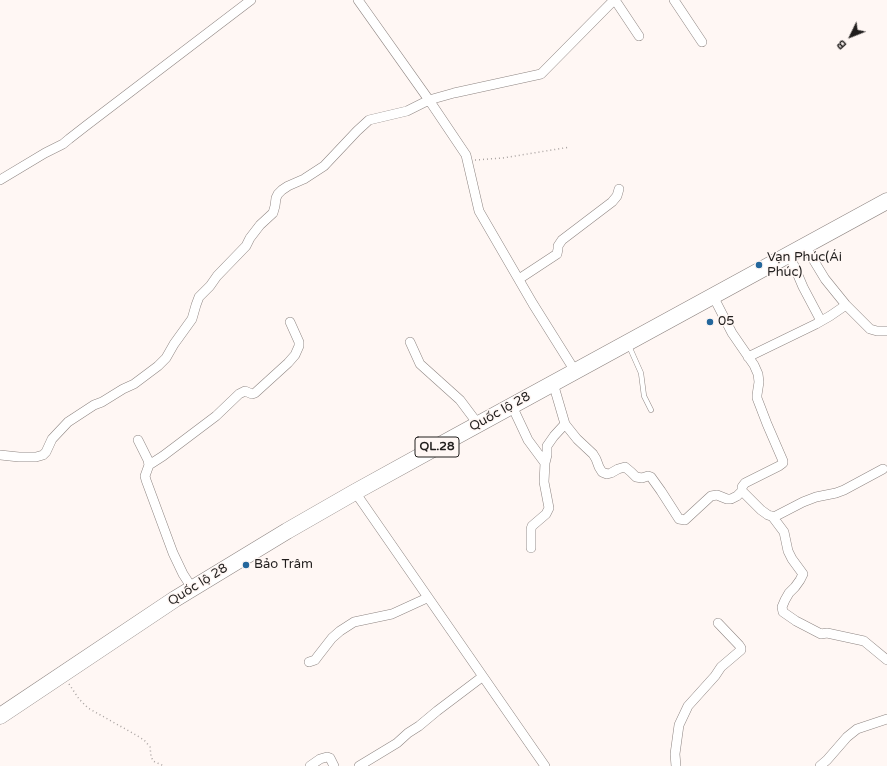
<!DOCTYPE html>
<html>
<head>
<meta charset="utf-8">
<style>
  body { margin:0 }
  #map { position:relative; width:887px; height:766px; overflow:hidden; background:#fff7f4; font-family:"Varela Round",sans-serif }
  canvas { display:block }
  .north { position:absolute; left:831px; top:16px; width:40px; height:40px; -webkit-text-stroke:3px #fff7f4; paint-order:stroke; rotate:227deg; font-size:11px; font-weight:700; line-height:16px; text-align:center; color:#211e1d }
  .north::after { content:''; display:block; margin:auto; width:14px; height:18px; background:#211e1d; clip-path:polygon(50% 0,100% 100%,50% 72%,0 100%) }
</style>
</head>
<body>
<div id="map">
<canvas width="887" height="766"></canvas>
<div class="north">B</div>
</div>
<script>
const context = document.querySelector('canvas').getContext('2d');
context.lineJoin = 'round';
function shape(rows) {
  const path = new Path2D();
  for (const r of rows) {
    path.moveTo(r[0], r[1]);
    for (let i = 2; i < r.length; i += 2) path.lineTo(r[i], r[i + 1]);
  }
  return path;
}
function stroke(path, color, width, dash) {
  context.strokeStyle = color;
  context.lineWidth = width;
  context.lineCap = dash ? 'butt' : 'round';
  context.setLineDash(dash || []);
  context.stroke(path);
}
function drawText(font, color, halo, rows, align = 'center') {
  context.font = font + ' "Varela Round",sans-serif';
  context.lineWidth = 3;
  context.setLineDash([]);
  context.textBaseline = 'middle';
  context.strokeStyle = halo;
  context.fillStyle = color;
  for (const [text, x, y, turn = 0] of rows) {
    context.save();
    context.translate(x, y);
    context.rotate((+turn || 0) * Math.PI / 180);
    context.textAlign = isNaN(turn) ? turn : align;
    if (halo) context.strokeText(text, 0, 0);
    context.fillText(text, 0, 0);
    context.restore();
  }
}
const path = shape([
  [475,160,503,158,570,147],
  [69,684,79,699,88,708,136,735,144,740,150,747,151,756,153,761,164,766]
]);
const service = shape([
  [629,346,641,373,644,396,651,410]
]);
const minor = shape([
  [358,0,429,100,466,155,479,211,533,304,575,371],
  [615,0,639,36],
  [674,0,702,42],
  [0,180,45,153,63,144,69,139,87,125,251,0],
  [805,246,825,279,846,305,870,329,877,331,887,331],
  [789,254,803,287,821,321],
  [519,279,557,254,558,249,558,246,562,240,612,202,617,196,619,189],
  [713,296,732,333,754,365,758,374,759,382,757,395,757,398,767,424,783,461,783,463,779,466,745,483,742,487,742,491,761,510,768,515,774,517,803,502,816,497,836,493,844,490,883,469],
  [410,342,420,364,460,400,478,424],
  [748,357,816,324,830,316,846,305],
  [553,383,565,424,577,439,593,454,596,459,599,467,602,472,607,474,611,473,618,469,625,467,631,472,636,477,642,478,648,476,651,477,661,491,679,519,685,520,711,496,717,495,727,499,731,499,737,496,742,491],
  [512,406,528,440,545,463,544,482,549,508,546,514,532,526,531,529,531,548],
  [138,440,148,460,149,465,145,476,146,480,173,553,183,574,192,588],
  [0,455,19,457,36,457,43,455,46,452,52,439,68,422,94,405,102,402,123,389,134,384,158,366,166,358,174,344,192,319,196,305,199,297,210,286,217,276,246,246,250,238,260,225,273,213,275,206,276,198,278,194,282,190,288,186,304,179,324,166,357,131,369,120,407,111,429,100,454,93,541,74,614,0],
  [545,463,547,455,547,446,554,436,565,424],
  [149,465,163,456,216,416,239,394,245,391,252,394,255,393,288,363,295,355,299,346,299,342,290,322],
  [355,492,545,766],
  [772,516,784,532,788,551,792,559,803,574,800,580,795,587,789,593,785,600,782,607,783,612,796,621,821,634,827,633,864,641,887,660],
  [309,662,315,660,318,656,332,638,340,631,354,622,392,614,427,598],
  [310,766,320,759,327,757,330,758,334,766],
  [359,766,397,743,408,733,419,726,437,711,482,677],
  [676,766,675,754,679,725,688,706,715,676,721,667,741,650,741,648,739,645,718,623],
  [820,766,827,760,847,737,857,729,887,719]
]);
const trunk = shape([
  [0,716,175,599,287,531,355,492,453,438,887,201]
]);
const markers = [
  [759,265,4,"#24679c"],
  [710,322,4,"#24679c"],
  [246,565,4,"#24679c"]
];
const shields = [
  [437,447,44]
];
const shieldNames = [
  ["QL.28",437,447]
];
const poiNames = [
  ["Vạn Phúc(Ái",767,258],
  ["Phúc)",767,273],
  ["05",718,322],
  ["Bảo Trâm",254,565]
];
const streetNames = [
  ["Quốc lộ 28",500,412,-29],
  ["Quốc lộ 28",198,585,-32]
];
stroke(service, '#8e8582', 5.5);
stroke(minor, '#8e8582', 10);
stroke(trunk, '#8e8582', 17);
stroke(path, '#a9a3a1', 1.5, [1, 3]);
stroke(service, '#fff', 4.5);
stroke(minor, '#fff', 9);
stroke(trunk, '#fff', 16);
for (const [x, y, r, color] of markers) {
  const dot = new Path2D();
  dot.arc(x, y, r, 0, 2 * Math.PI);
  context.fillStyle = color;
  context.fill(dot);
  stroke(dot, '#fff7f4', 1.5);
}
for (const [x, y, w] of shields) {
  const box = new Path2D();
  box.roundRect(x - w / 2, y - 10, w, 20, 3);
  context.fillStyle = '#fff7f4';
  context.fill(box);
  stroke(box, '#211e1d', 1);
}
drawText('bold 12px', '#211e1d', null, shieldNames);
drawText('13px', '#211e1d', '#fff7f4', poiNames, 'left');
drawText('13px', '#211e1d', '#fff7f4', streetNames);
</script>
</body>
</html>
